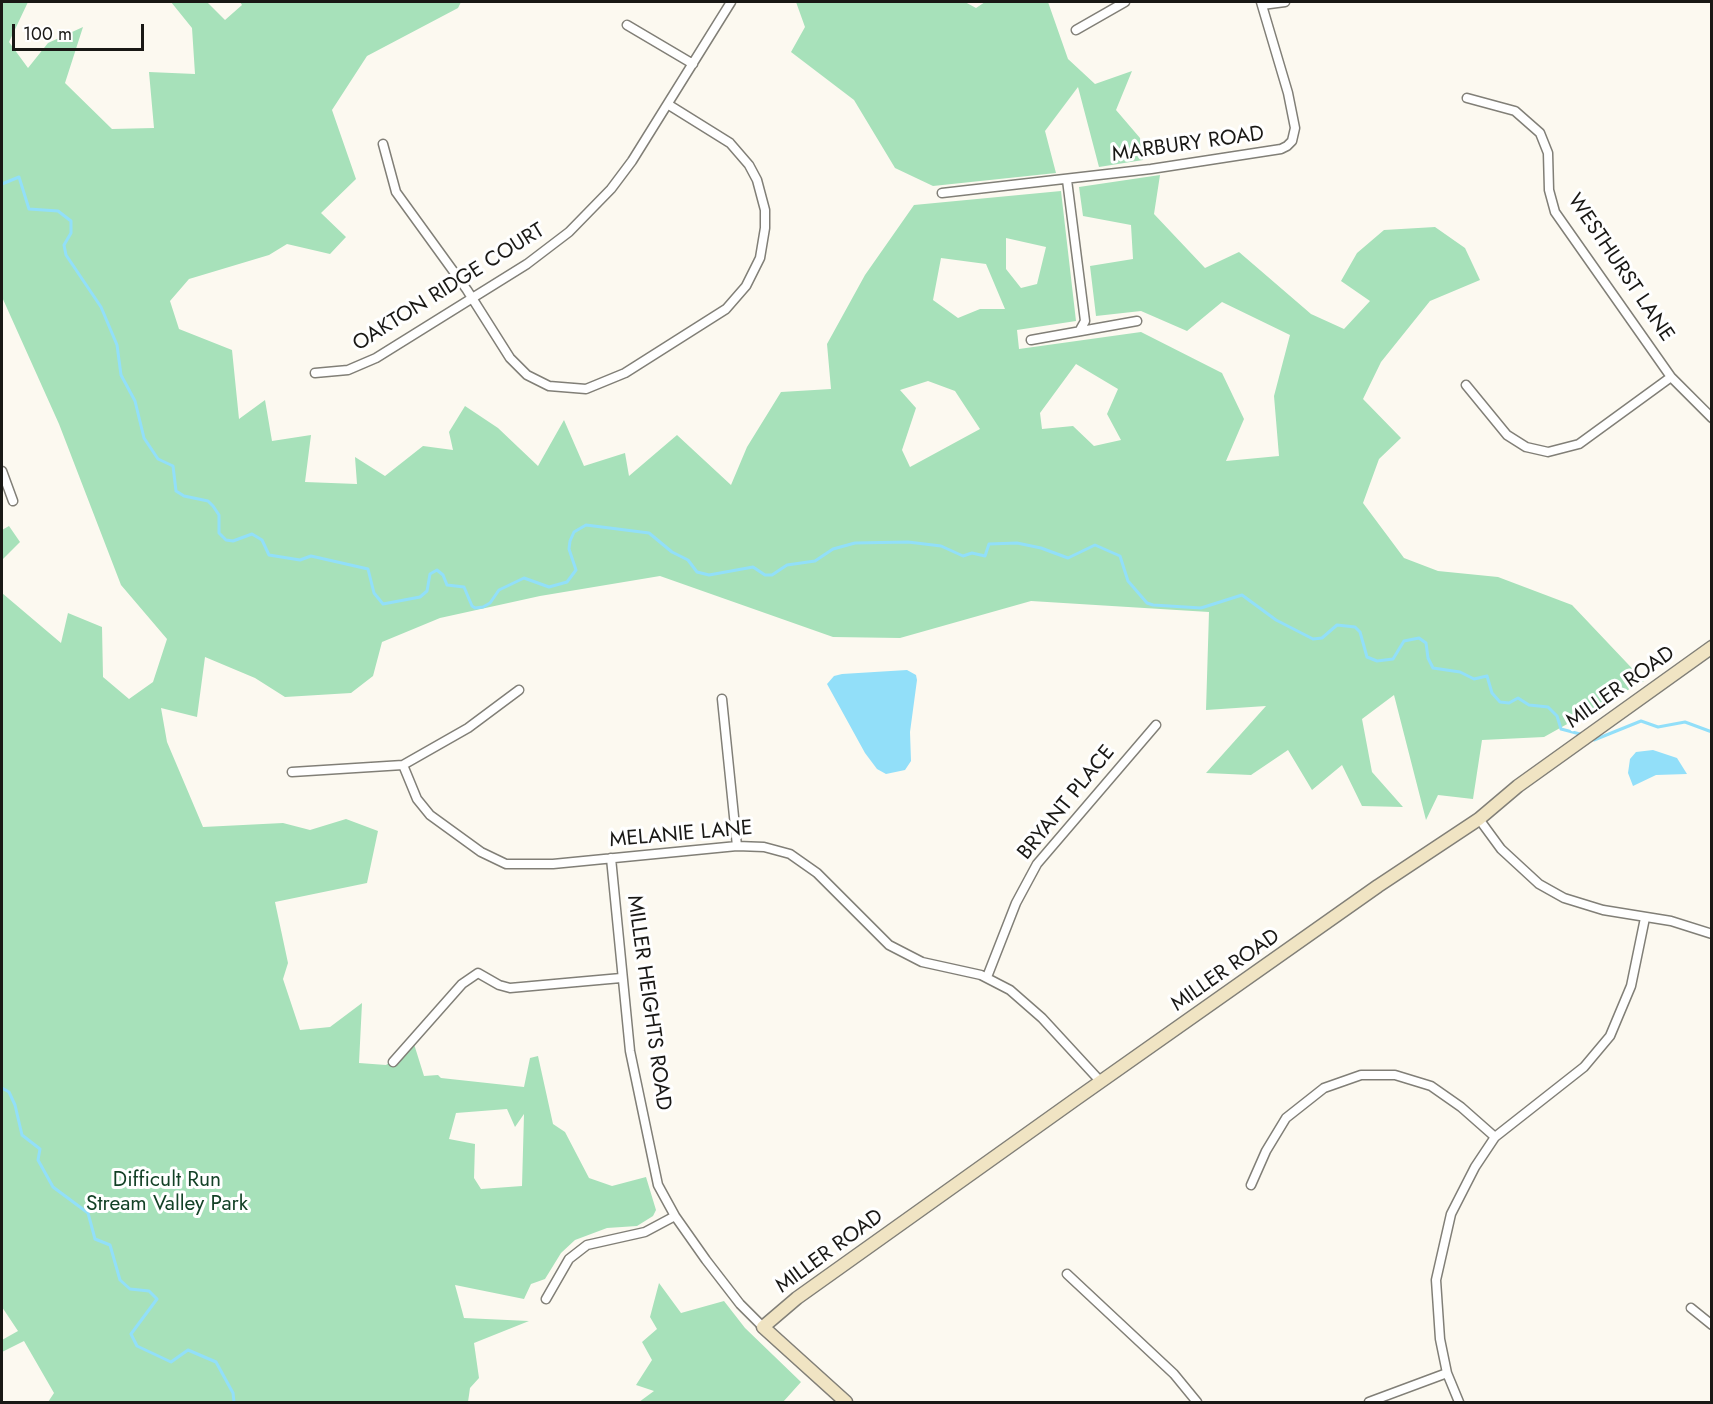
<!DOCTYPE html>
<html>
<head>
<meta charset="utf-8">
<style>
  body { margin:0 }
  #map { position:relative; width:1713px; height:1404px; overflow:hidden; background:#fcf9f0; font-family:Jost,sans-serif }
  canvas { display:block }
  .frame { position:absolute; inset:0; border:3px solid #191815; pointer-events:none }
  .scale { position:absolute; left:12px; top:24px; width:132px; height:27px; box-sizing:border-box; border:3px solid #191815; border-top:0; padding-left:8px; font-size:18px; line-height:21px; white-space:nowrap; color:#191815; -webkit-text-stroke:4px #fff; paint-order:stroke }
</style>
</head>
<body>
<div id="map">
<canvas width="1713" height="1404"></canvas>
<div class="frame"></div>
<div class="scale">100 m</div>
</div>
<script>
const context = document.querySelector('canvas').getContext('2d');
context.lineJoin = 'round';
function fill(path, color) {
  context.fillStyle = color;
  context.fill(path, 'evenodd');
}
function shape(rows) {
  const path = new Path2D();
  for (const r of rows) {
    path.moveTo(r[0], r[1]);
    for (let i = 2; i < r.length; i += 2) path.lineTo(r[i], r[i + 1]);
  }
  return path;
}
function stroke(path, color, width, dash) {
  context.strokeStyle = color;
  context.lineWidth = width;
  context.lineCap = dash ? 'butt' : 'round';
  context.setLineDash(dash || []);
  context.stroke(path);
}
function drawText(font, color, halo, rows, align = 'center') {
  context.font = font + ' Jost,sans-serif';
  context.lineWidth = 6;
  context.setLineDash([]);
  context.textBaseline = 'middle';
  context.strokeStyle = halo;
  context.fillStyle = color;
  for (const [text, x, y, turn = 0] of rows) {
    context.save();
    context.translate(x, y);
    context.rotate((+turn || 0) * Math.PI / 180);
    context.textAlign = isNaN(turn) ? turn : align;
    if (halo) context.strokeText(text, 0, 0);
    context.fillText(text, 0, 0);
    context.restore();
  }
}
const green = shape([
  [2,2,28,2,9,42,28,68,48,43,83,27,65,83,112,129,154,128,149,72,195,74,192,28,171,2,207,2,225,20,242,5,240,2,461,2,458,8,367,56,332,110,356,179,321,213,346,237,330,254,287,244,269,255,189,279,170,301,179,329,232,350,239,419,265,400,272,441,311,435,305,482,357,484,355,457,385,476,423,446,453,450,449,432,465,406,498,428,538,466,564,420,584,466,625,453,629,476,677,435,731,485,747,447,781,392,831,389,827,344,865,275,914,205,1061,191,1076,321,1017,330,1019,349,1141,332,1222,373,1244,419,1226,461,1279,456,1274,396,1290,335,1222,302,1187,331,1141,311,1096,316,1090,266,1133,259,1131,225,1083,216,1079,187,1160,175,1154,214,1205,268,1239,252,1311,314,1344,329,1370,301,1341,281,1357,253,1384,230,1435,227,1465,248,1480,280,1430,301,1381,362,1363,399,1401,438,1379,459,1363,503,1404,558,1438,571,1498,577,1572,605,1644,681,1544,737,1482,740,1473,799,1438,795,1426,820,1394,695,1362,719,1372,772,1403,807,1362,806,1342,765,1312,790,1288,750,1251,775,1206,773,1266,706,1206,710,1209,612,1031,601,900,638,833,637,660,576,540,596,440,618,382,642,373,676,351,693,285,697,255,678,205,657,197,717,161,708,167,742,203,827,283,823,310,830,346,819,378,831,367,883,275,902,288,963,283,979,300,1030,330,1027,362,1003,359,1063,386,1065,414,1044,424,1076,438,1075,441,1078,524,1087,530,1058,538,1056,553,1124,565,1132,589,1178,612,1186,646,1177,656,1210,653,1216,637,1226,607,1228,575,1240,561,1253,545,1279,531,1284,524,1299,455,1285,464,1318,529,1321,474,1343,479,1378,470,1388,468,1402,48,1402,54,1393,24,1341,2,1352,2,1340,18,1331,2,1307,2,593,61,643,68,613,102,627,103,677,129,699,153,682,167,639,121,585,59,424,2,297],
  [1006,238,1046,247,1037,284,1021,288,1006,269],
  [941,258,986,264,1005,309,980,309,958,318,933,300],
  [1076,364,1118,389,1107,414,1121,440,1094,446,1073,426,1042,429,1040,413],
  [928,381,955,391,980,429,910,467,902,450,916,408,900,390],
  [507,1109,515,1127,524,1114,522,1186,481,1189,474,1178,475,1144,449,1139,456,1113],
  [796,2,965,2,976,8,985,2,1048,2,1068,59,1095,84,1132,71,1116,110,1140,138,1143,160,1099,167,1078,87,1045,131,1056,173,933,186,895,168,854,100,791,52,805,27],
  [9,526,20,542,2,560,2,530],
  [659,1283,681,1313,724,1301,745,1328,801,1382,783,1402,639,1402,654,1391,636,1385,652,1360,642,1342,657,1329,650,1317]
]);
const water = shape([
  [907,670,916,675,917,680,910,732,911,761,905,770,886,774,877,769,865,753,827,684,834,676,842,674],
  [1653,750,1677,758,1687,774,1656,775,1633,786,1628,773,1630,759,1636,752]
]);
const stream = shape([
  [2,184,19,177,29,209,58,211,71,221,71,233,64,245,66,255,101,307,117,345,121,375,135,401,144,438,158,459,173,466,176,491,184,496,208,501,213,506,219,515,219,533,226,540,233,541,252,534,262,540,269,555,300,560,311,556,368,569,374,593,383,604,420,597,427,591,430,574,437,570,443,575,447,585,464,587,472,606,475,608,483,607,490,603,499,590,524,578,549,587,567,582,576,570,569,549,570,541,574,532,586,525,649,533,672,552,688,560,697,572,709,575,753,567,765,575,772,575,787,565,815,561,833,549,855,543,908,542,941,546,963,556,972,553,985,556,989,544,1017,543,1041,548,1068,558,1095,545,1120,556,1128,581,1147,603,1153,605,1201,608,1242,595,1276,620,1313,639,1322,638,1337,625,1355,627,1360,632,1367,657,1377,661,1393,659,1404,641,1419,638,1426,643,1428,658,1433,668,1460,672,1474,679,1487,676,1492,693,1500,702,1509,703,1518,698,1529,705,1548,707,1557,716,1561,729,1580,734],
  [1594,740,1641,721,1658,727,1685,722,1712,732],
  [2,1088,9,1092,15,1105,22,1135,40,1149,38,1160,53,1187,88,1213,95,1239,110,1245,120,1280,130,1289,149,1291,157,1299,131,1334,137,1346,171,1362,188,1350,216,1362,233,1393,234,1402]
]);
const street = shape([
  [1262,5,1285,2],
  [627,25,693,64],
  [1076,30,1125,2],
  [1467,98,1515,111,1540,133,1548,153,1549,190,1555,212,1671,377,1712,418],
  [383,144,396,192,467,290,510,358,527,375,549,386,586,389,625,373,726,309,746,286,760,258,765,228,765,210,757,180,749,165,730,143,669,105],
  [1067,180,1085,321,1080,330],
  [942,193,1151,169,1281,149,1287,146,1292,141,1295,128,1288,93,1261,2],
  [1031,340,1137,321],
  [315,373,348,370,376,358,527,264,569,232,611,189,632,161,731,2],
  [1466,385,1507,435,1526,447,1548,452,1579,444,1671,377],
  [2,471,13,501],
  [722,699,737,846],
  [403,765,417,799,430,815,481,852,506,864,553,864,737,846,764,847,790,854,817,873,889,945,922,962,981,975,1010,990,1042,1018,1101,1082],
  [292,772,403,765,468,728,519,690],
  [1479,819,1501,849,1539,884,1564,898,1603,910,1671,921,1712,934],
  [611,858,630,1051,658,1185,675,1216,706,1260,740,1304,763,1327],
  [987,977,1016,903,1037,864,1156,725],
  [393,1062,462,984,478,973,499,985,510,988,621,978],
  [1251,1185,1266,1151,1286,1118,1324,1088,1361,1075,1395,1075,1431,1086,1461,1107,1495,1137],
  [1067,1274,1174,1374,1197,1402],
  [546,1299,569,1259,587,1245,645,1232,675,1216],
  [1691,1308,1712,1325],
  [1369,1402,1447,1373],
  [1459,1402,1447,1373,1440,1339,1436,1280,1451,1214,1475,1167,1495,1137,1584,1067,1610,1036,1631,986,1645,918]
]);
const secondary = shape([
  [846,1402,763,1327,797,1298,1076,1099,1378,886,1479,819,1518,786,1712,647]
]);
const streetNames = [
  ["MARBURY ROAD",1188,145,-8],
  ["WESTHURST LANE",1620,268,56],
  ["OAKTON RIDGE COURT",449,288,-32],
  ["MILLER ROAD",1621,688,-35],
  ["BRYANT PLACE",1067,803,-51],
  ["MELANIE LANE",681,835,-5],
  ["MILLER ROAD",1226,971,-35],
  ["MILLER HEIGHTS ROAD",648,1003,82],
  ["MILLER ROAD",830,1252,-36]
];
const parkNames = [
  ["Difficult Run",167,1181],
  ["Stream Valley Park",167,1205]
];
fill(green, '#a7e1ba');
fill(water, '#92dff9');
stroke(stream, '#92dff9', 3);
stroke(street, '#817f77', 11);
stroke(secondary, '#817f77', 15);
stroke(street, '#fff', 8);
stroke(secondary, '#f0e4c3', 12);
drawText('21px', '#191815', '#fff', streetNames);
drawText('21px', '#134126', '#fff', parkNames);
</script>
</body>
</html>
